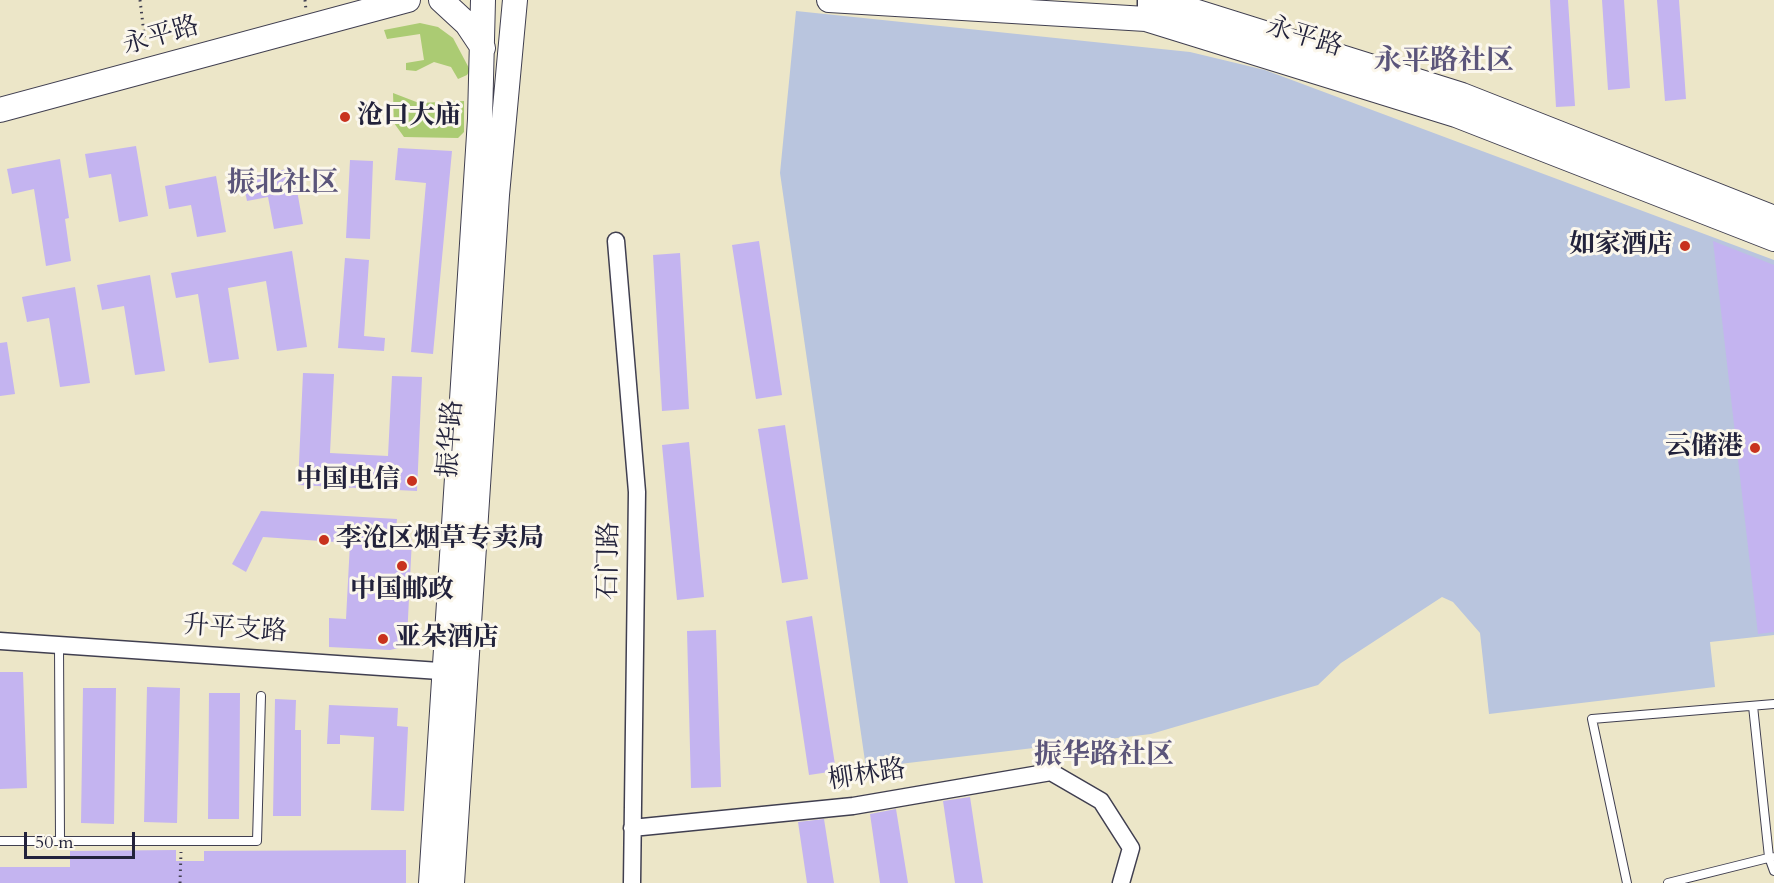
<!DOCTYPE html>
<html>
<head>
<meta charset="utf-8">
<style>
  body { margin:0 }
  #map { position:relative; width:1774px; height:883px; overflow:hidden; background:#ece6c8; font-family:Cardo,serif }
  canvas { display:block }
  .scale { position:absolute; left:24px; top:832px; width:111px; height:27px; box-sizing:border-box; border:3px solid #22223b; border-top:0; padding-left:8px; font-size:18px; line-height:21px; white-space:nowrap; color:#22223b; -webkit-text-stroke:4px #fbf7ec; paint-order:stroke }
</style>
</head>
<body>
<div id="map">
<canvas width="1774" height="883"></canvas>
<div class="scale">50 m</div>
</div>
<script>
const context = document.querySelector('canvas').getContext('2d');
context.lineJoin = 'round';
function fill(path, color) {
  context.fillStyle = color;
  context.fill(path, 'evenodd');
}
function shape(rows) {
  const path = new Path2D();
  for (const r of rows) {
    path.moveTo(r[0], r[1]);
    for (let i = 2; i < r.length; i += 2) path.lineTo(r[i], r[i + 1]);
  }
  return path;
}
function stroke(path, color, width, dash) {
  context.strokeStyle = color;
  context.lineWidth = width;
  context.lineCap = dash ? 'butt' : 'round';
  context.setLineDash(dash || []);
  context.stroke(path);
}
function drawText(font, color, halo, rows, align = 'center') {
  context.font = font + ' Cardo,"Noto Serif SC",serif';
  context.lineWidth = 6;
  context.setLineDash([]);
  context.textBaseline = 'middle';
  context.strokeStyle = halo;
  context.fillStyle = color;
  for (const [text, x, y, turn = 0] of rows) {
    context.save();
    context.translate(x, y);
    context.rotate((+turn || 0) * Math.PI / 180);
    context.textAlign = isNaN(turn) ? turn : align;
    if (halo) context.strokeText(text, 0, 0);
    context.fillText(text, 0, 0);
    context.restore();
  }
}
const industrial = shape([
  [796,11,1190,52,1265,70,1774,260,1774,635,1710,642,1715,687,1489,714,1480,633,1453,602,1442,597,1341,663,1318,685,1151,734,866,768,780,173]
]);
const green = shape([
  [420,23,438,27,453,38,470,70,467,75,458,79,451,67,434,62,416,71,406,70,406,63,424,60,420,34,387,39,384,30],
  [393,93,419,103,464,101,464,132,458,138,404,137,394,123]
]);
const building = shape([
  [1550,0,1568,0,1575,106,1556,107],
  [1602,0,1624,0,1630,88,1608,90],
  [1657,0,1679,0,1686,99,1665,101],
  [136,146,148,216,119,222,111,174,89,178,85,154],
  [398,148,452,151,433,354,411,352,426,183,395,180],
  [60,159,69,218,65,219,71,261,46,266,34,189,12,194,7,169],
  [350,160,373,161,370,239,346,238],
  [293,168,303,224,274,229,268,197,247,201,242,177],
  [216,176,226,232,197,237,191,205,169,209,165,186],
  [759,241,782,395,756,399,732,245],
  [1713,241,1774,265,1774,632,1758,634],
  [292,251,307,347,277,351,266,281,228,288,239,359,209,363,198,294,176,298,171,273],
  [680,253,689,409,662,411,653,255],
  [345,258,369,260,364,336,385,338,384,351,338,348],
  [150,275,165,371,135,375,124,306,102,310,97,285],
  [75,287,90,383,60,387,49,318,27,322,22,297],
  [7,342,15,394,0,396,0,343],
  [303,373,334,374,330,453,388,456,392,376,422,377,417,491,298,485],
  [785,425,808,579,782,583,758,429],
  [689,442,704,597,677,600,662,445],
  [261,511,397,519,395,538,412,539,407,638,403,647,390,650,329,647,329,618,346,619,350,543,263,537,246,572,232,564],
  [812,616,836,771,809,775,786,621],
  [716,630,721,787,691,788,687,631],
  [0,672,23,672,27,788,0,789],
  [147,687,180,688,177,823,144,822],
  [83,688,116,688,114,824,81,823],
  [209,693,240,693,239,819,208,819],
  [275,699,296,700,295,730,301,730,301,816,273,816],
  [329,705,398,708,397,726,408,727,404,811,371,810,374,737,340,735,340,744,327,744],
  [970,797,983,883,955,883,943,801],
  [896,809,908,883,880,883,870,814],
  [824,819,834,883,807,883,798,822],
  [176,850,176,861,204,861,204,851,406,850,406,883,0,883,0,867,70,867,70,851]
]);
const path = shape([
  [140,0,146,50],
  [305,0,306,10],
  [180,883,181,852]
]);
const lane = shape([
  [59,645,60,840],
  [1753,706,1769,857,1774,871],
  [0,841,257,841,261,696],
  [1627,883,1592,719,1774,704],
  [1668,883,1772,857]
]);
const street = shape([
  [1146,19,1146,0],
  [616,241,637,492,632,883],
  [0,641,454,672],
  [632,828,853,806,1051,772,1101,801,1131,848,1121,883]
]);
const secondary = shape([
  [441,0,467,24,483,48],
  [829,0,1146,19,1456,115,1774,239],
  [1159,0,1462,95,1774,218],
  [0,110,408,0],
  [431,883,480,119,483,0],
  [452,883,497,195,515,0]
]);
const markers = [
  [345,117,6,"#c8321e"],
  [1685,246,6,"#c8321e"],
  [1755,448,6,"#c8321e"],
  [412,481,6,"#c8321e"],
  [324,540,6,"#c8321e"],
  [402,566,6,"#c8321e"],
  [383,639,6,"#c8321e"]
];
const streetNames = [
  ["永平路",161,37,-16],
  ["永平路",1304,38,17],
  ["振华路",452,439,-86],
  ["石门路",610,561,-89],
  ["升平支路",235,630,4],
  ["柳林路",867,776,-9]
];
const poiNames = [
  ["沧口大庙",357,117],
  ["如家酒店",1673,246,"right"],
  ["云储港",1743,448,"right"],
  ["中国电信",400,481,"right"],
  ["李沧区烟草专卖局",336,540],
  ["中国邮政",402,591,"center"],
  ["亚朵酒店",395,639]
];
const quarterNames = [
  ["永平路社区",1444,63],
  ["振北社区",283,185],
  ["振华路社区",1104,757]
];
fill(industrial, '#b9c5de');
fill(green, '#abcb73');
fill(building, '#c4b4f0');
stroke(lane, '#403f50', 10);
stroke(street, '#403f50', 19);
stroke(secondary, '#403f50', 26);
stroke(path, '#403f50', 3, [1.5, 4.5]);
stroke(lane, '#fff', 8);
stroke(street, '#fff', 16);
stroke(secondary, '#fff', 24);
for (const [x, y, r, color] of markers) {
  const dot = new Path2D();
  dot.arc(x, y, r, 0, 2 * Math.PI);
  context.fillStyle = color;
  context.fill(dot);
  stroke(dot, '#fbf7ec', 2);
}
drawText('26px', '#22223b', '#fbf7ec', streetNames);
drawText('bold 26px', '#22223b', '#fbf7ec', poiNames, 'left');
drawText('bold 28px', '#5b557a', '#fbf7ec', quarterNames);
</script>
</body>
</html>
